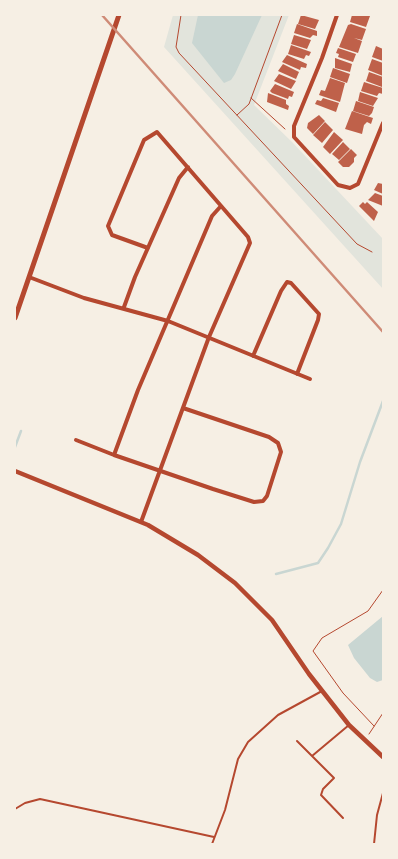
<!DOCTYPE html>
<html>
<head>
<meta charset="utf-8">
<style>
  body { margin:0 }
  #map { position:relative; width:398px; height:859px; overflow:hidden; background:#f6efe4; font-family:Ubuntu,sans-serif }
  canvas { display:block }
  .frame { position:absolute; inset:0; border:16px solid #f6efe4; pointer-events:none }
</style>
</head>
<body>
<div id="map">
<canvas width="398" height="859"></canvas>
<div class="frame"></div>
</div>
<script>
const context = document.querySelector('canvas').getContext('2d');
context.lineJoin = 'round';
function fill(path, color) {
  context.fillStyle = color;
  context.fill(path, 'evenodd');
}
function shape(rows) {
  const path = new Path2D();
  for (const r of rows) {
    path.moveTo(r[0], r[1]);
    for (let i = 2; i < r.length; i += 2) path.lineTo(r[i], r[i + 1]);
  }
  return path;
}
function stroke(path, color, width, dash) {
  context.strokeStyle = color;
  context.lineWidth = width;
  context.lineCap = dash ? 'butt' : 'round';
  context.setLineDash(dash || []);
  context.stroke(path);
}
const green = shape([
  [173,15,289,15,254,105,292,142,383,239,383,289,164,47]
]);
const water = shape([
  [198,15,262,15,235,74,231,80,224,83,192,43],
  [383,616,383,680,377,682,370,678,354,658,348,645]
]);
const stream = shape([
  [15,447,21,431],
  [276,574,318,563,328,548,341,524,360,462,383,401]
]);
const building = shape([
  [301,15,319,20,315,29,298,24],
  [352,15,370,16,366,27,350,22],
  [297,24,317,31,317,36,313,35,310,38,294,33],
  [351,24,366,29,362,40,354,38,362,41,358,53,339,47,348,25],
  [294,35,311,40,307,49,291,44],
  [291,45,311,52,309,56,306,55,304,59,288,54],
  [376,46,383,49,383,61,372,57],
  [338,48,356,54,353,62,338,57,339,54,336,53],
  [287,55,307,64,306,68,301,67,300,70,282,62],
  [335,58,352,64,350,72,335,68],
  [372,59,383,63,383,76,368,70],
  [283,64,299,72,296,79,278,71],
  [333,68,350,74,347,83,330,77],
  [369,72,383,77,382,87,366,81],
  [279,74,296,81,291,89,274,81],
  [330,78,345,83,340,102,319,95,321,90,325,91],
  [364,82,383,88,383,94,379,93,377,96,361,91],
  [275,84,294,92,292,97,289,96,288,99,272,93,270,91],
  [360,92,378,98,373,106,358,101],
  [268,93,286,100,286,104,289,106,288,110,267,102],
  [323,98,339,103,336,112,315,104,317,100,321,101],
  [356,101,374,107,372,113,369,116,353,111],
  [352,111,373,118,371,124,367,122,364,125,362,134,345,129],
  [319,115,325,121,313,134,307,128,308,123],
  [325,122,333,130,322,143,313,135],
  [334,132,343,140,330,154,323,147],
  [343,142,350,149,339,160,332,154],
  [351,149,357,155,354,158,354,162,349,167,343,167,338,162],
  [378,183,383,184,383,194,374,190],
  [375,193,383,196,383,206,368,200],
  [363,202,365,204,367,202,378,212,374,221,359,206]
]);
const path = shape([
  [181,15,176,47,179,53,357,244,372,252],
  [251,98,285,129],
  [237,115,249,104,282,15],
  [374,726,343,693,313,651,322,638,368,611,383,590],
  [369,734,383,713]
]);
const service = shape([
  [297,741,312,756],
  [15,809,25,803,40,799,214,837],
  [343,818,321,795,323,789,334,778,312,756,349,725],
  [212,844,225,810,238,759,248,742,278,715,322,691],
  [374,844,377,815,383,793]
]);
const minor = shape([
  [337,15,322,58,294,126,294,137,338,185,350,188,358,184,383,123],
  [29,277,84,298,168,321,310,379],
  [124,307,135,277,179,178,188,167],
  [253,356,281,291,287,282,291,283,319,314,318,320,297,374],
  [76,440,114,455,213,489,254,502,263,501,267,496,281,452,278,443,269,437,183,408],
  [114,455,138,390,212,216,221,206],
  [141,522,209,337,250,243,248,237,157,132,144,140,108,226,112,235,148,248]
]);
const tertiary = shape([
  [15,471,148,525,198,555,235,583,272,620,309,674,349,725,383,757]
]);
const secondary = shape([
  [15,318,119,15]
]);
const rail = shape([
  [102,15,383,332]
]);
fill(green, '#e2e4dc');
fill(water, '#c9d6d2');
stroke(stream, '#c9d6d2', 2.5);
fill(building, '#bf614a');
stroke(path, '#b5482f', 1);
stroke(service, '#b5482f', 2);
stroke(minor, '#b5482f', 4);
stroke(tertiary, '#b5482f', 4.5);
stroke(secondary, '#b5482f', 5);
stroke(rail, '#cf8b77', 2.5);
</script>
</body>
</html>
